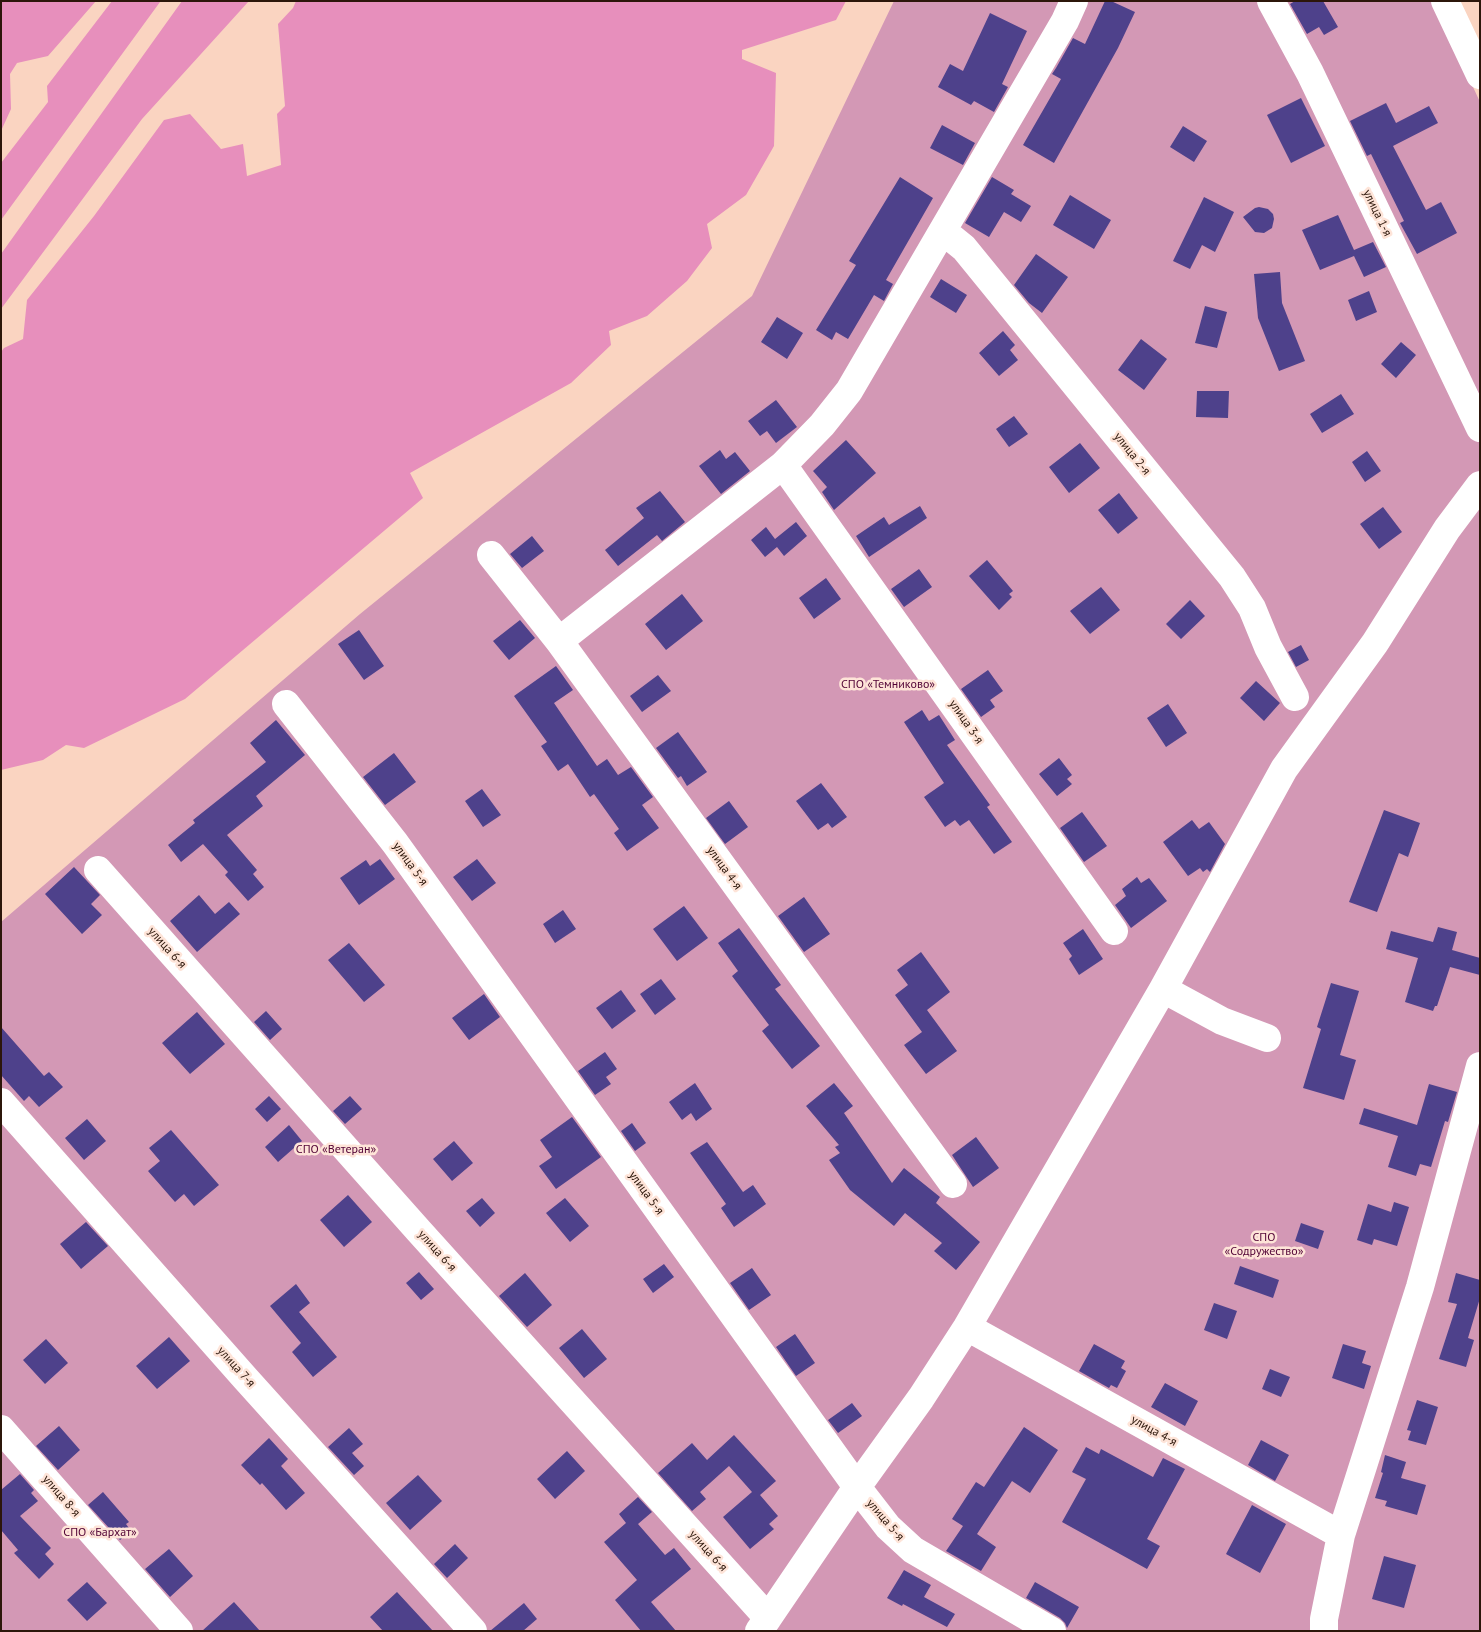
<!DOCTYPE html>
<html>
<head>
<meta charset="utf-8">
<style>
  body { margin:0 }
  #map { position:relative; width:1481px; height:1632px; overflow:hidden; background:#fad4c1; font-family:"PT Sans",sans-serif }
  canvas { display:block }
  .frame { position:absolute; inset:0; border:2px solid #2c160a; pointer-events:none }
</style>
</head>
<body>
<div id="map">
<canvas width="1481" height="1632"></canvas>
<div class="frame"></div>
</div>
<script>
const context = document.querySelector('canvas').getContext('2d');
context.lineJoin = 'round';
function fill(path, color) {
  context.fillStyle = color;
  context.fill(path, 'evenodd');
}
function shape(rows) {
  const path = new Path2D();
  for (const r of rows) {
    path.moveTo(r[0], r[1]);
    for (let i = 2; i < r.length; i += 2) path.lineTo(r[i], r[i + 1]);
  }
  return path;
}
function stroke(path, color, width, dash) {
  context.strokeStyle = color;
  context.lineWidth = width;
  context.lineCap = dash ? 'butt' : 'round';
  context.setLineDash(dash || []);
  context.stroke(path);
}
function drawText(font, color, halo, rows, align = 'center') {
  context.font = font + ' "PT Sans",sans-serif';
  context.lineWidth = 5;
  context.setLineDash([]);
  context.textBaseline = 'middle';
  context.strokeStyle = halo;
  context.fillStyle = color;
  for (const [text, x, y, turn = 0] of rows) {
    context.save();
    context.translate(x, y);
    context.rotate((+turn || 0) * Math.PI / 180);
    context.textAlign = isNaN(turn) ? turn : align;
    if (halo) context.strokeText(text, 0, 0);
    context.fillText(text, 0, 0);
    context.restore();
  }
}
const green = shape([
  [894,1,1433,1,1480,102,1480,1631,1,1631,1,922,360,614,752,296]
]);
const forest = shape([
  [1,1,96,1,48,56,17,63,10,74,11,109,1,131],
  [112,1,160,2,1,220,1,163,48,102,47,86],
  [182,1,249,1,142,119,1,309,1,254],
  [296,1,846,1,836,20,742,50,742,59,776,73,774,146,746,195,707,224,712,248,687,281,647,316,609,331,611,345,571,383,410,473,423,498,185,699,84,748,66,745,43,760,1,770,1,352,4,348,23,339,27,300,94,216,164,120,190,114,221,149,243,144,247,176,281,165,277,114,285,106,278,24,293,8]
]);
const building = shape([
  [1105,1,1111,1,1135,12,1118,48,1054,163,1023,145,1061,79,1052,74,1056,68,1073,38,1085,44],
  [1295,1,1323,1,1338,27,1324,35,1319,27,1307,34,1290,4],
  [990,13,1027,31,1002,84,1008,87,994,112,974,101,971,105,938,87,950,64,963,71],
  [1301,98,1325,146,1291,163,1267,115],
  [1386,103,1396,123,1429,106,1438,123,1393,146,1426,210,1441,202,1457,233,1417,254,1400,223,1404,221,1371,154,1367,156,1350,121],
  [942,125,975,143,963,165,930,148],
  [1183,126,1207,141,1194,162,1170,147],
  [900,177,933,198,886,280,893,284,884,301,874,295,848,339,836,332,832,340,816,330,856,265,849,261],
  [992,177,1014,190,1011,194,1031,206,1021,222,1004,212,989,237,965,223],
  [1070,195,1111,220,1094,249,1053,225],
  [1204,197,1234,212,1215,252,1202,245,1190,269,1173,261],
  [1259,207,1268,209,1273,214,1274,219,1272,228,1264,233,1255,232,1243,217,1255,208],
  [1338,215,1354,250,1373,242,1386,267,1364,277,1354,256,1320,270,1302,230],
  [1036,254,1068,277,1042,313,1029,303,1014,285],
  [1280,272,1282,303,1305,361,1279,371,1258,318,1254,274],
  [941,279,967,295,956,313,930,297],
  [1369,291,1377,312,1356,321,1348,300],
  [1205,306,1227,312,1217,348,1195,343],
  [777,317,803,333,787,359,761,342],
  [1003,331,1015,345,1010,350,1018,360,999,376,979,353],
  [1141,339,1167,359,1144,390,1118,370],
  [1401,342,1416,355,1396,378,1381,364],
  [1197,391,1229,391,1228,418,1196,417],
  [1341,394,1354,414,1322,433,1310,414],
  [776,400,797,427,776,443,767,431,760,436,748,421],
  [1014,416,1028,434,1009,447,996,429],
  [846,440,876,473,834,510,822,492,827,487,813,471],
  [1080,443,1100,468,1069,493,1049,467],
  [720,450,726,459,735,452,750,471,721,494,699,466],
  [1367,451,1381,471,1365,482,1352,462],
  [660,491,685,522,662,541,657,535,618,566,605,550,644,518,636,508],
  [1119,493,1138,518,1118,534,1098,510],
  [920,506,927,518,869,557,856,536,884,517,889,525],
  [1383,507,1402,532,1379,549,1360,524],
  [796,522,807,536,784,556,777,547,765,557,751,540,766,527,775,539],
  [532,536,544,551,522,568,510,554],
  [987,560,1013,591,1009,594,1012,597,999,610,969,576],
  [919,569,932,587,904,607,891,589],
  [826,578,841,599,814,619,799,598],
  [1101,587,1120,610,1090,634,1070,611],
  [682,594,703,621,666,650,645,624],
  [1190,600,1205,616,1181,639,1166,624],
  [520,620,535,638,509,660,493,641],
  [359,630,384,666,364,680,338,644],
  [1301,645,1309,660,1296,667,1288,652],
  [556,666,573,690,554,703,597,766,607,759,618,775,631,767,653,797,642,805,659,828,627,851,614,833,619,829,594,794,590,797,568,764,558,771,541,746,547,742,514,696],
  [988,670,1003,691,990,700,995,707,981,717,961,689],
  [658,675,671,691,642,712,630,696],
  [1256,681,1280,703,1264,721,1240,698],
  [1168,704,1187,733,1166,747,1147,718],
  [922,710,929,721,939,715,955,740,947,745,990,805,987,807,1012,842,994,854,969,820,960,826,955,820,945,827,924,797,944,783,904,722],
  [276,720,305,755,256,796,263,806,227,835,257,870,253,874,264,887,248,901,225,875,228,872,203,844,181,862,168,845,195,823,193,820,266,762,250,743],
  [678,732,707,772,687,786,681,776,678,778,656,748],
  [394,753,416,782,385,805,363,777],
  [1059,758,1072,775,1067,779,1072,784,1057,796,1039,774],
  [821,783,847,817,832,828,828,823,818,830,796,801],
  [482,789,501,815,483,827,465,801],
  [729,801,748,827,725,844,706,818],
  [1384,810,1420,823,1408,857,1399,853,1377,912,1349,902],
  [1082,812,1107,846,1084,862,1060,828],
  [1192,820,1199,829,1209,822,1225,844,1210,872,1207,869,1203,872,1200,868,1188,876,1163,842],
  [380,859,395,879,359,905,340,878,366,860,370,866],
  [477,859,496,883,472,901,453,877],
  [74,867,100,895,91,904,102,915,82,934,45,894],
  [1137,877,1141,883,1149,878,1167,901,1131,928,1115,905,1126,896,1122,889],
  [199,895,215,914,229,902,240,914,197,952,170,921],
  [804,897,830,934,804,952,778,916],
  [684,906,708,938,677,961,653,929],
  [563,910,576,929,555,943,543,924],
  [1438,927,1457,932,1452,950,1480,958,1480,975,1450,967,1437,1006,1435,1006,1433,1011,1405,1002,1418,958,1386,949,1391,931,1433,942],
  [739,928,781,985,775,989,820,1046,792,1069,762,1031,769,1025,732,976,738,971,718,943],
  [1083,929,1103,959,1079,975,1069,959,1072,956,1063,943],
  [349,943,385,985,364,1002,328,960],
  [921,952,950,992,927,1010,957,1051,926,1074,904,1045,922,1032,895,995,908,985,897,970],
  [661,979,676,999,655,1015,640,994],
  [1331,983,1359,991,1340,1055,1356,1060,1344,1100,1303,1088,1321,1029,1317,1027],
  [621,990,636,1011,612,1029,596,1008],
  [484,994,500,1017,469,1040,452,1018],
  [266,1011,282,1029,270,1040,254,1022],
  [197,1012,225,1044,190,1074,162,1043],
  [1,1027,44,1076,49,1072,63,1087,39,1107,29,1096,24,1101,1,1075],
  [605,1052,617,1069,606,1077,611,1084,595,1095,578,1071],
  [695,1083,712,1109,696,1121,691,1113,682,1120,669,1102],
  [834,1083,853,1106,844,1113,892,1183,904,1168,940,1197,936,1203,980,1242,956,1270,934,1251,942,1243,905,1213,894,1226,850,1190,829,1160,840,1153,835,1147,839,1145,806,1106],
  [1429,1084,1457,1092,1448,1122,1445,1121,1431,1167,1420,1164,1416,1176,1388,1167,1398,1136,1359,1124,1364,1108,1417,1125],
  [269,1096,281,1109,267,1122,255,1109],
  [350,1096,362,1109,345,1124,333,1111],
  [572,1117,601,1157,556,1189,539,1166,552,1157,540,1140],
  [87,1119,106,1141,84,1160,65,1138],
  [632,1123,646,1143,635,1151,621,1131],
  [289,1125,302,1141,278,1162,265,1147],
  [171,1130,219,1185,194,1206,184,1194,175,1202,148,1171,160,1161,149,1148],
  [976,1137,999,1168,973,1187,952,1155],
  [454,1141,473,1163,452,1181,433,1159],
  [707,1142,743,1192,753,1185,766,1204,734,1227,721,1208,726,1204,690,1153],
  [348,1195,372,1222,344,1247,320,1220],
  [482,1198,495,1213,480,1227,466,1211],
  [565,1198,589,1226,570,1242,546,1213],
  [1394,1202,1409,1207,1397,1246,1374,1239,1372,1245,1357,1240,1368,1204,1391,1212],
  [86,1222,108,1246,81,1269,60,1244],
  [1301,1223,1324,1231,1318,1249,1295,1241],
  [664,1264,674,1277,653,1293,643,1279],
  [1240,1266,1279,1280,1273,1298,1234,1284],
  [752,1268,771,1295,749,1310,730,1283],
  [419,1272,434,1289,421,1300,406,1283],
  [525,1273,552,1305,527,1327,499,1296],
  [1456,1273,1480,1280,1480,1298,1468,1338,1474,1340,1466,1367,1439,1359,1457,1304,1448,1302],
  [296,1284,310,1303,299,1312,337,1357,313,1377,292,1352,301,1343,270,1306],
  [1214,1303,1237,1311,1227,1339,1204,1330],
  [582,1329,607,1359,584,1378,559,1348],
  [795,1334,815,1363,796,1376,776,1347],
  [169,1337,190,1361,157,1389,136,1366],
  [46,1339,68,1363,45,1384,23,1360],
  [1094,1344,1125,1361,1121,1368,1126,1371,1117,1388,1111,1385,1109,1388,1079,1371],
  [1343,1344,1366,1351,1362,1363,1371,1366,1364,1389,1332,1378],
  [1270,1369,1290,1377,1281,1397,1262,1389],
  [1165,1383,1198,1401,1185,1426,1151,1407],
  [1417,1400,1438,1407,1426,1445,1408,1440,1411,1431,1407,1430],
  [852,1403,862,1416,838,1433,828,1420],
  [59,1426,80,1450,58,1470,36,1446],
  [1024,1427,1058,1450,1030,1493,1012,1481,977,1534,996,1547,981,1571,946,1551,963,1526,952,1519,976,1482,984,1487],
  [349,1428,363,1444,352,1453,364,1466,354,1475,328,1447],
  [734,1435,776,1481,760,1495,778,1516,769,1524,774,1529,750,1549,723,1517,752,1492,729,1466,700,1492,706,1499,692,1511,658,1473,692,1443,707,1460],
  [269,1438,288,1459,281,1466,305,1493,286,1510,262,1483,260,1485,241,1465],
  [1261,1440,1289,1455,1275,1481,1248,1465],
  [1086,1447,1099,1454,1101,1449,1153,1477,1163,1458,1185,1469,1147,1539,1160,1546,1147,1569,1062,1522,1086,1479,1072,1472],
  [567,1451,585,1471,555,1499,537,1479],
  [1385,1455,1406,1462,1401,1478,1426,1485,1417,1515,1385,1506,1387,1501,1375,1498,1383,1473,1381,1472],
  [20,1474,34,1490,31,1493,38,1501,20,1516,51,1548,45,1554,54,1564,39,1579,14,1553,18,1550,1,1530,1,1490],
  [418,1475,442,1501,410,1530,386,1503],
  [103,1492,129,1522,126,1524,131,1531,120,1540,88,1505],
  [638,1497,652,1512,638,1524,665,1555,674,1548,691,1569,651,1602,676,1631,641,1631,615,1600,637,1580,604,1542,626,1523,619,1514],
  [1252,1505,1286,1524,1260,1573,1226,1554],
  [455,1544,468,1558,447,1578,434,1564],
  [169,1549,193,1576,170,1597,145,1569],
  [1384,1556,1416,1565,1404,1608,1372,1599],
  [904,1570,931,1585,924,1597,955,1614,947,1627,903,1604,902,1606,887,1598],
  [87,1582,107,1603,87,1621,67,1600],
  [1035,1582,1079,1607,1067,1628,1065,1623,1060,1618,1026,1598],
  [397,1592,433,1631,383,1631,370,1617],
  [234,1602,260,1631,202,1631],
  [524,1603,537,1619,523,1631,490,1631]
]);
const minor = shape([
  [1271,1,1310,73,1480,428],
  [1445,1,1480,75],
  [943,231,964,248,1232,577,1252,608,1268,647,1295,697],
  [783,465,1114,931],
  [491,555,559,641,953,1184],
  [559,641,783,465,822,425,849,391,1065,21,1074,1],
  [286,704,395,843,857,1487,888,1527,913,1550,1052,1631],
  [98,870,418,1230,768,1618,759,1631],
  [1163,989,1222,1021,1267,1038],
  [1,1102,245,1378,473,1631],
  [967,1327,1341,1535],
  [1,1429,179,1631],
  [768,1618,857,1487,921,1398,967,1327,1163,989,1284,769,1375,643,1447,529,1480,485],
  [1324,1631,1324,1619,1341,1535,1420,1287,1480,1066]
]);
const streetNames = [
  ["улица 1-я",1377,213,64],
  ["улица 2-я",1132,454,51],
  ["улица 3-я",966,722,55],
  ["улица 5-я",410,864,54],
  ["улица 4-я",724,868,54],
  ["улица 6-я",167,948,48],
  ["улица 5-я",646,1193,54],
  ["улица 6-я",437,1251,48],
  ["улица 7-я",236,1367,48],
  ["улица 4-я",1154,1431,29],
  ["улица 8-я",61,1496,49],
  ["улица 5-я",885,1520,49],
  ["улица 6-я",708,1551,48]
];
const parkNames = [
  ["СПО «Темниково»",888,685],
  ["СПО «Ветеран»",336,1150],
  ["СПО",1264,1238],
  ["«Содружество»",1264,1252],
  ["СПО «Бархат»",100,1533]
];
fill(green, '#d398b5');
fill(forest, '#e78fbc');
fill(building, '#4e418b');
stroke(minor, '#fff', 28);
drawText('12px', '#2c160a', '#fee4d8', streetNames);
drawText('12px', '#510235', '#fee4d8', parkNames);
</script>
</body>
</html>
